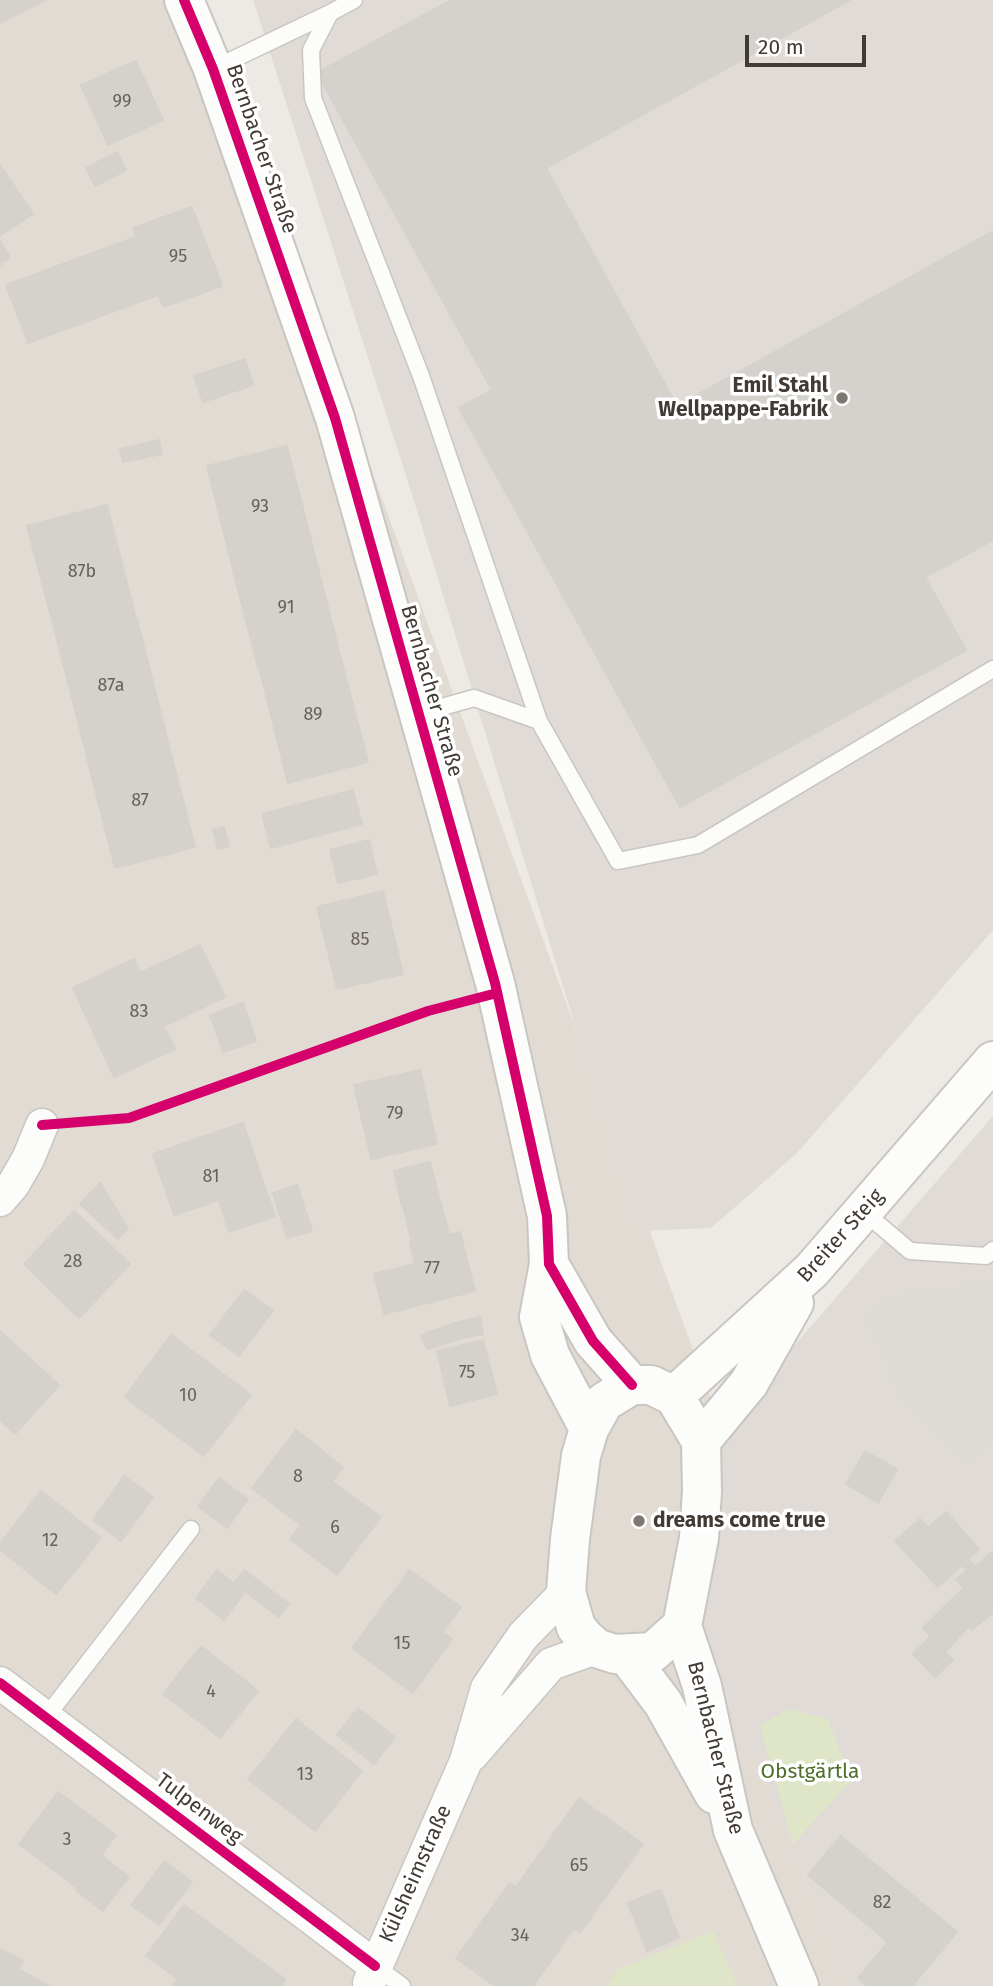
<!DOCTYPE html>
<html>
<head>
<meta charset="utf-8">
<style>
  body { margin:0 }
  #map { position:relative; width:993px; height:1986px; overflow:hidden; background:#edeae6; font-family:"Fira Sans",sans-serif }
  canvas { display:block }
  .scale { position:absolute; left:745px; top:35px; width:121px; height:32px; box-sizing:border-box; border:4px solid #423a34; border-top:0; padding-left:9px; font-size:21px; line-height:24px; white-space:nowrap; color:#423a34; -webkit-text-stroke:5px #fff; paint-order:stroke }
</style>
</head>
<body>
<div id="map">
<canvas width="993" height="1986"></canvas>
<div class="scale">20 m</div>
</div>
<script>
const context = document.querySelector('canvas').getContext('2d');
context.lineJoin = 'round';
function fill(path, color) {
  context.fillStyle = color;
  context.fill(path, 'evenodd');
}
function shape(rows) {
  const path = new Path2D();
  for (const r of rows) {
    path.moveTo(r[0], r[1]);
    for (let i = 2; i < r.length; i += 2) path.lineTo(r[i], r[i + 1]);
  }
  return path;
}
function stroke(path, color, width, dash) {
  context.strokeStyle = color;
  context.lineWidth = width;
  context.lineCap = dash ? 'butt' : 'round';
  context.setLineDash(dash || []);
  context.stroke(path);
}
function drawText(font, color, halo, rows, align = 'center') {
  context.font = font + ' "Fira Sans",sans-serif';
  context.lineWidth = 7;
  context.setLineDash([]);
  context.textBaseline = 'middle';
  context.strokeStyle = halo;
  context.fillStyle = color;
  for (const [text, x, y, turn = 0] of rows) {
    context.save();
    context.translate(x, y);
    context.rotate((+turn || 0) * Math.PI / 180);
    context.textAlign = isNaN(turn) ? turn : align;
    if (halo) context.strokeText(text, 0, 0);
    context.fillText(text, 0, 0);
    context.restore();
  }
}
const residential = shape([
  [0,0,175,0,265,178,722,1429,725,1691,851,1986,0,1986]
]);
const industrial = shape([
  [253,0,993,0,993,930,796,1154,711,1228,638,1231,415,504],
  [993,1116,993,1986,851,1986,725,1691,706,1630,722,1429]
]);
const green = shape([
  [789,1709,828,1719,851,1781,793,1844,760,1725],
  [713,1931,738,1986,606,1986,618,1969]
]);
const parking = shape([
  [993,1278,993,1443,966,1466,899,1395,866,1316,880,1298,989,1281]
]);
const building = shape([
  [0,0,45,0,0,23,0,0],
  [451,0,850,0,546,168,677,406,993,231,993,540,925,577,966,650,680,807,459,408,492,390,317,73,451,0],
  [136,61,163,120,108,145,81,85,136,61],
  [117,152,126,170,95,186,86,168,117,152],
  [0,165,33,214,0,236,0,165],
  [192,207,222,286,163,307,133,228,192,207],
  [136,237,158,295,28,343,6,285,136,237],
  [0,241,10,257,0,265,0,241],
  [245,359,253,385,203,402,194,376,245,359],
  [159,440,162,454,123,462,120,449,159,440],
  [287,446,313,548,233,569,207,466,287,446],
  [107,505,136,619,57,639,27,526,107,505],
  [313,549,338,646,258,667,233,570,313,549],
  [137,619,166,733,86,753,57,640,137,619],
  [338,647,368,762,288,783,259,667,338,647],
  [166,734,195,847,115,868,86,754,166,734],
  [353,790,362,824,271,848,262,814,353,790],
  [224,827,229,846,218,849,213,830,224,827],
  [369,840,377,874,338,883,330,850,369,840],
  [383,891,403,974,337,989,317,907,383,891],
  [200,945,225,997,164,1026,175,1049,114,1077,73,988,134,959,140,973,200,945],
  [243,1003,256,1041,223,1052,210,1015,243,1003],
  [420,1070,437,1144,371,1159,354,1085,420,1070],
  [243,1123,275,1216,229,1232,219,1200,174,1215,153,1154,243,1123],
  [430,1162,439,1197,402,1206,394,1171,430,1162],
  [100,1183,128,1228,118,1239,80,1204,100,1183],
  [297,1185,312,1231,287,1238,273,1193,297,1185],
  [439,1197,449,1234,412,1244,403,1206,439,1197],
  [74,1211,130,1264,79,1318,24,1264,74,1211],
  [460,1232,475,1291,384,1314,374,1274,415,1264,410,1244,460,1232],
  [244,1290,273,1311,239,1356,210,1335,244,1290],
  [480,1317,483,1334,459,1339,455,1323,480,1317],
  [455,1323,459,1339,427,1349,421,1335,455,1323],
  [0,1331,59,1385,15,1434,0,1420,0,1331],
  [171,1335,251,1395,204,1456,125,1397,171,1335],
  [483,1340,497,1394,450,1406,437,1351,483,1340],
  [296,1430,343,1467,300,1524,252,1488,296,1430],
  [865,1451,897,1469,878,1503,846,1484,865,1451],
  [124,1476,153,1497,141,1514,112,1493,124,1476],
  [219,1478,248,1499,227,1528,198,1506,219,1478],
  [333,1482,381,1517,337,1575,290,1539,333,1482],
  [41,1491,101,1538,56,1594,0,1550,0,1543,41,1491],
  [112,1493,141,1514,121,1541,93,1520,112,1493],
  [946,1512,979,1549,968,1559,975,1567,993,1551,993,1612,972,1630,947,1604,964,1588,956,1579,967,1570,928,1528,946,1512],
  [920,1519,962,1565,938,1587,895,1541,920,1519],
  [217,1570,245,1592,224,1620,196,1598,217,1570],
  [244,1570,289,1604,279,1617,234,1583,244,1570],
  [409,1570,461,1607,443,1632,392,1595,409,1570],
  [391,1595,452,1639,413,1693,352,1648,391,1595],
  [946,1605,968,1627,946,1651,923,1628,946,1605],
  [930,1637,953,1660,935,1677,913,1654,930,1637],
  [201,1646,258,1691,220,1738,163,1694,201,1646],
  [358,1708,395,1737,374,1764,337,1735,358,1708],
  [296,1719,362,1771,315,1831,248,1779,296,1719],
  [58,1792,116,1835,77,1888,19,1844,58,1792],
  [579,1798,643,1844,580,1933,516,1887,579,1798],
  [841,1836,957,1932,912,1986,867,1986,858,1978,888,1942,808,1875,841,1836],
  [102,1856,129,1877,103,1911,76,1890,102,1856],
  [165,1861,192,1882,159,1925,131,1905,165,1861],
  [510,1883,573,1930,533,1986,495,1986,456,1958,510,1883],
  [661,1890,679,1938,647,1951,628,1903,661,1890],
  [184,1905,239,1945,209,1986,172,1986,178,1979,146,1956,184,1905],
  [239,1945,285,1979,280,1986,209,1986,239,1945],
  [0,1949,23,1961,18,1969,9,1964,0,1980,0,1949],
  [9,1964,18,1969,49,1986,0,1986,0,1980,9,1964]
]);
const service = shape([
  [354,0,330,13,311,50,313,98,421,376,539,721,618,861,698,845,993,669],
  [213,69,330,13],
  [417,714,474,698,539,721],
  [864,1212,910,1251,986,1256,993,1250],
  [46,1717,191,1529],
  [375,1966,402,1986]
]);
const minor = shape([
  [0,1200,13,1185,28,1159,42,1125],
  [0,1683,375,1966],
  [472,1755,551,1664,596,1648],
  [369,1983,466,1761,487,1688,523,1636,566,1592]
]);
const tertiary = shape([
  [184,0,213,69,335,418,495,983,547,1216,549,1264,593,1341,632,1385],
  [549,1264,539,1317,550,1355,589,1429],
  [632,1385,651,1385,674,1396,701,1441,702,1491,699,1538,682,1626,653,1652,615,1654,596,1648,583,1636,576,1627,566,1592,570,1539,581,1456,589,1429,604,1402,632,1385],
  [674,1396,812,1270,993,1061],
  [701,1441,749,1383,794,1303],
  [682,1626,702,1686,733,1830,799,1986],
  [626,1654,663,1703,714,1794]
]);
const cycleway = shape([
  [184,0,213,69,335,418,495,983,547,1216,549,1264,593,1341,632,1385],
  [42,1125,129,1118,428,1011,497,993],
  [0,1683,375,1966]
]);
const markers = [
  [842,398,7,"#7e7872"],
  [639,1521,7,"#7e7872"]
];
const numberNames = [
  ["99",122,102],
  ["95",178,257],
  ["93",260,507],
  ["87b",82,572],
  ["91",286,608],
  ["87a",111,686],
  ["89",313,715],
  ["87",140,801],
  ["85",360,940],
  ["83",139,1012],
  ["79",395,1114],
  ["81",211,1177],
  ["28",73,1262],
  ["77",432,1269],
  ["75",467,1373],
  ["10",188,1396],
  ["8",298,1477],
  ["6",335,1528],
  ["12",50,1541],
  ["15",402,1644],
  ["4",211,1692],
  ["13",305,1775],
  ["3",67,1840],
  ["65",579,1866],
  ["82",882,1903],
  ["34",520,1936]
];
const streetNames = [
  ["Bernbacher Straße",261,149,71],
  ["Bernbacher Straße",431,691,74],
  ["Breiter Steig",841,1236,-48],
  ["Bernbacher Straße",715,1748,76],
  ["Tulpenweg",199,1809,37],
  ["Külsheimstraße",416,1874,-66]
];
const poiNames = [
  ["Emil Stahl",828,386],
  ["Wellpappe-Fabrik",828,410],
  ["dreams come true",653,1521,"left"]
];
const parkNames = [
  ["Obstgärtla",810,1772]
];
fill(residential, '#e1dbd3');
fill(industrial, '#e0dbd7');
fill(green, '#dfe6c7');
fill(parking, '#dedbd7');
fill(building, '#d5d1cd');
stroke(building, '#d5d1cc', 2);
stroke(service, '#c9c6c2', 19);
stroke(minor, '#c9c6c2', 35);
stroke(tertiary, '#c9c6c2', 42);
stroke(service, '#fcfcfb', 16);
stroke(minor, '#fcfcfb', 32);
stroke(tertiary, '#fcfcfb', 38);
stroke(cycleway, '#d6006c', 10);
for (const [x, y, r, color] of markers) {
  const dot = new Path2D();
  dot.arc(x, y, r, 0, 2 * Math.PI);
  context.fillStyle = color;
  context.fill(dot);
  stroke(dot, '#fff', 2.5);
}
drawText('18px', '#68615c', null, numberNames);
drawText('21px', '#423a34', '#fff', streetNames);
drawText('bold 21px', '#423a34', '#fff', poiNames, 'right');
drawText('21px', '#4f6f2b', '#fff', parkNames);
</script>
</body>
</html>
